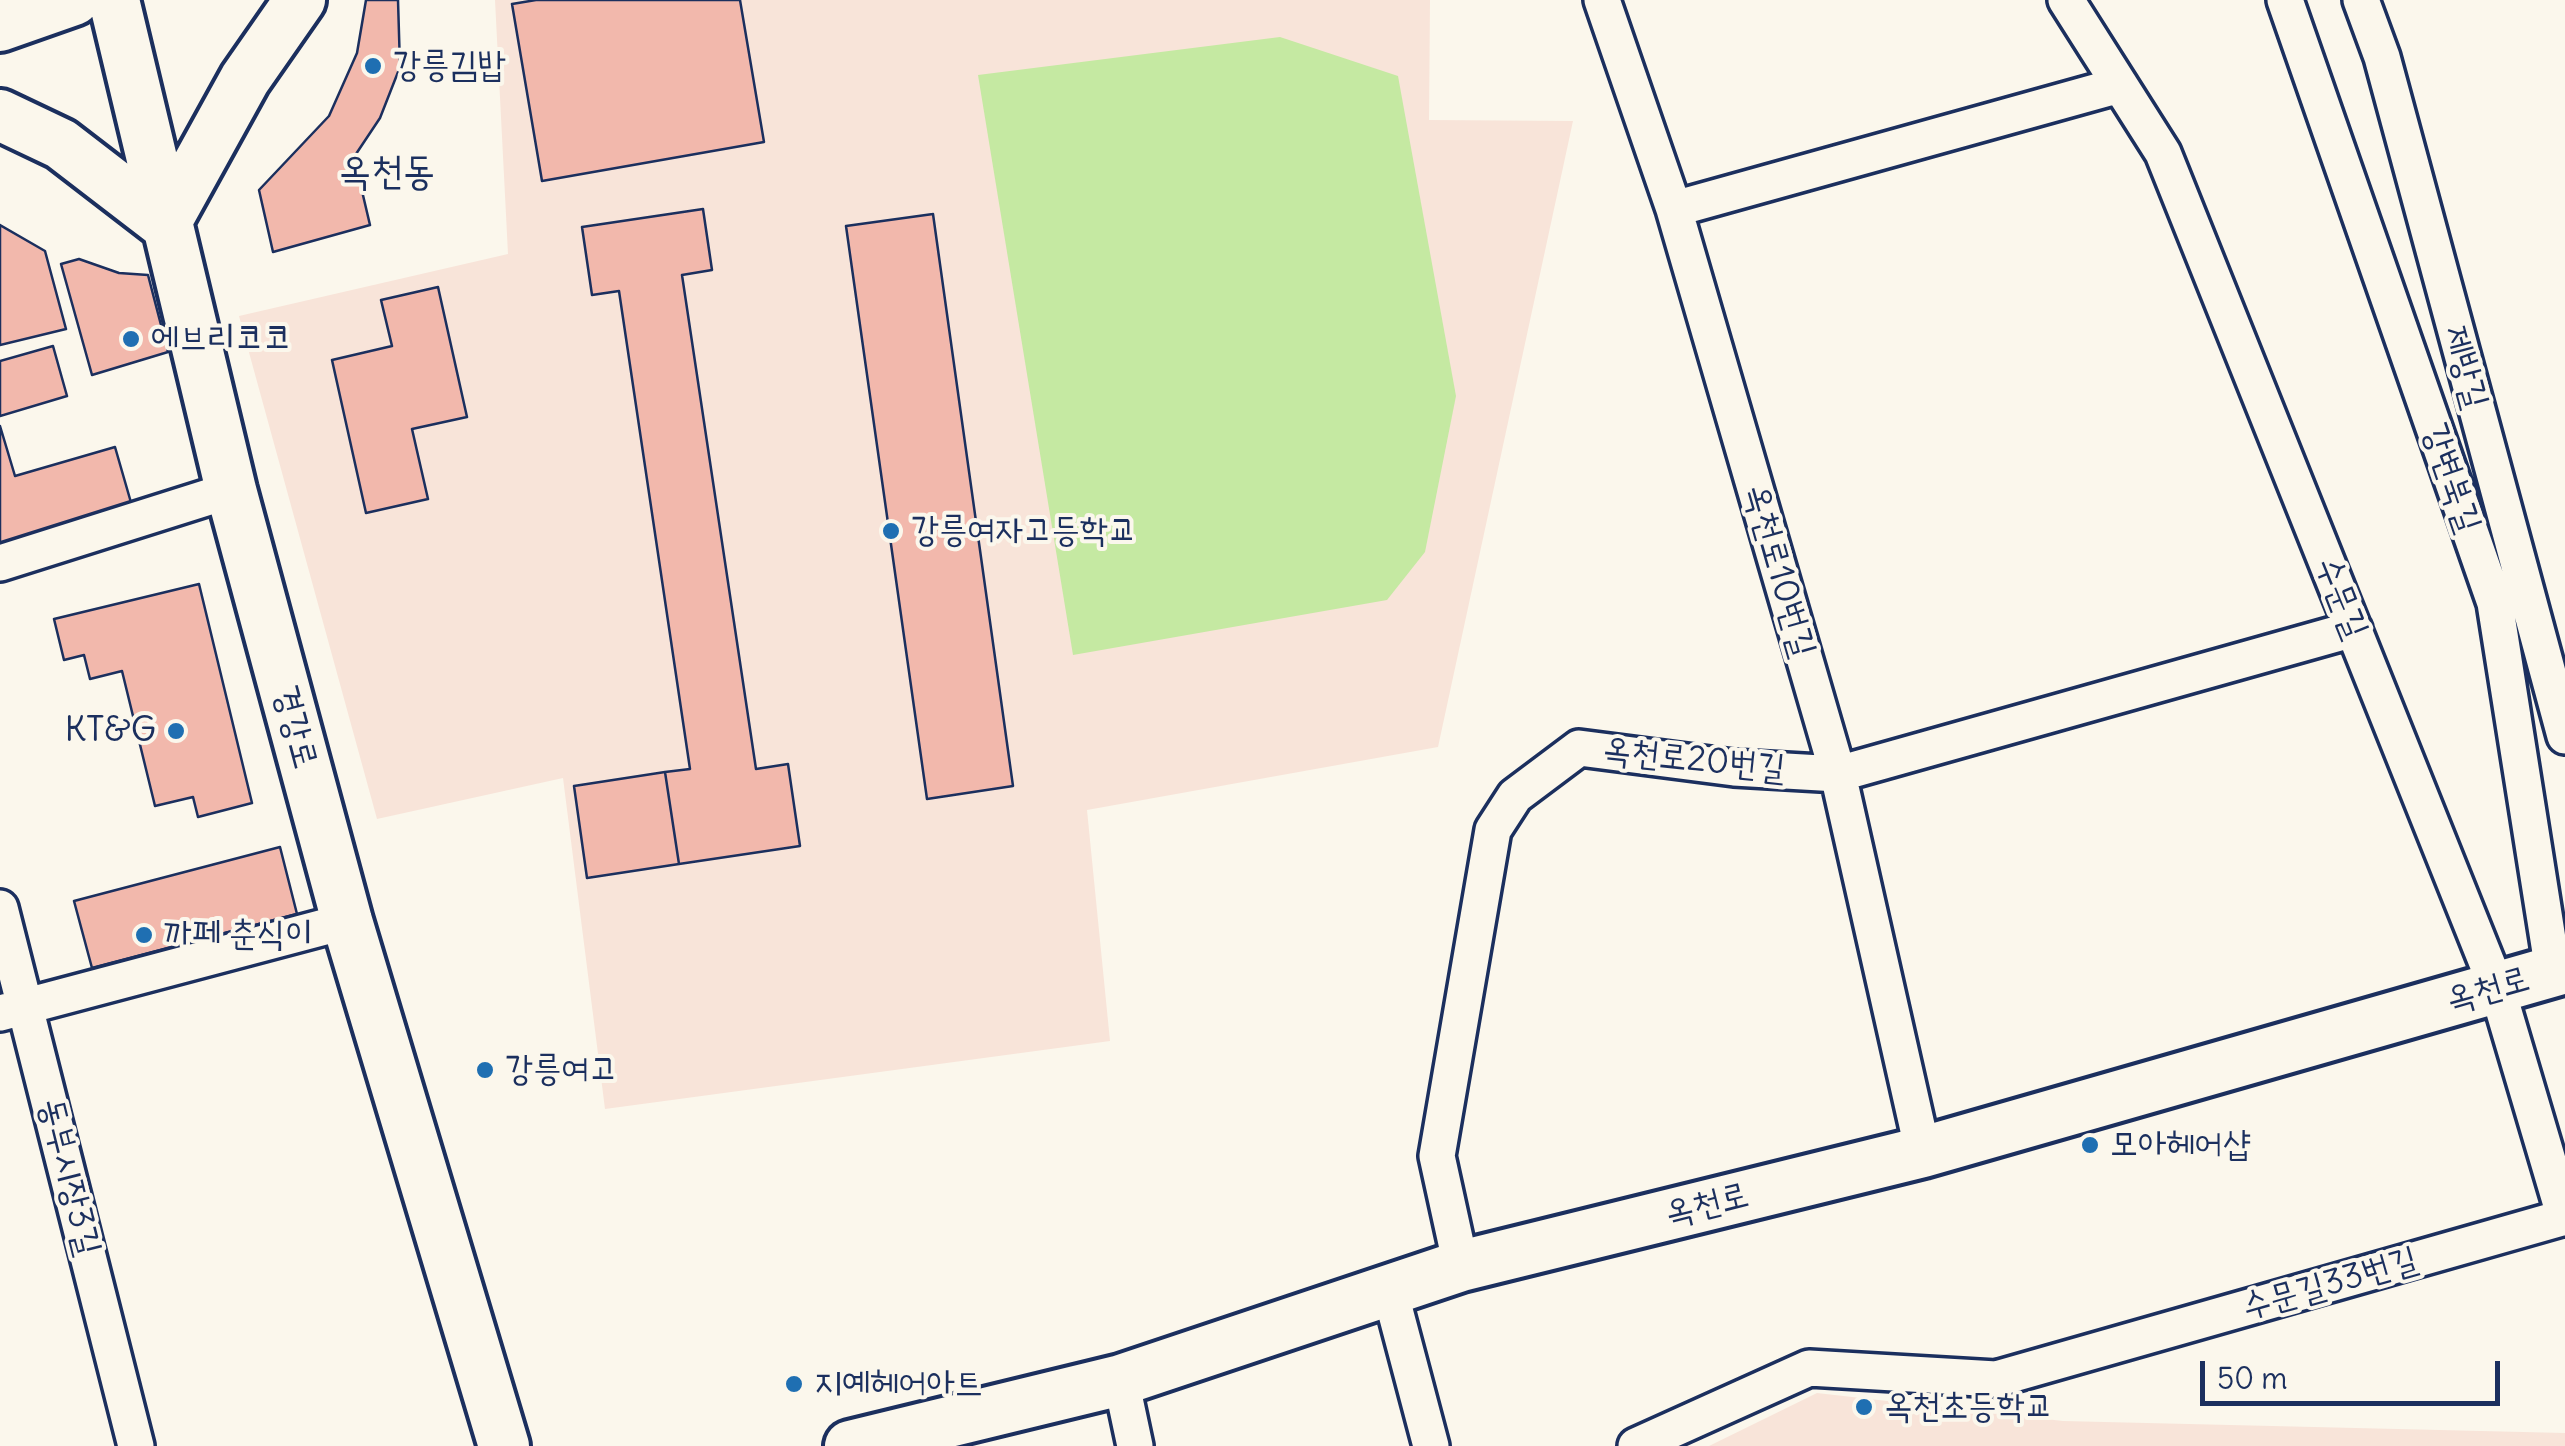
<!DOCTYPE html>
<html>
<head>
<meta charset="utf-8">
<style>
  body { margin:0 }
  #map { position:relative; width:2565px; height:1446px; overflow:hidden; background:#fbf7ec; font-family:Delius,sans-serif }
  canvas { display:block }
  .scale { position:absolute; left:2200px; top:1361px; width:300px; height:45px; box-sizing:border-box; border:5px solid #1b2f5e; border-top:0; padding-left:12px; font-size:30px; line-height:35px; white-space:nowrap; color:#1b2f5e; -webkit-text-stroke:8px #fbf7ec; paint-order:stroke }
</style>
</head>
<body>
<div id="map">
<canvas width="2565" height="1446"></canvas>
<div class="scale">50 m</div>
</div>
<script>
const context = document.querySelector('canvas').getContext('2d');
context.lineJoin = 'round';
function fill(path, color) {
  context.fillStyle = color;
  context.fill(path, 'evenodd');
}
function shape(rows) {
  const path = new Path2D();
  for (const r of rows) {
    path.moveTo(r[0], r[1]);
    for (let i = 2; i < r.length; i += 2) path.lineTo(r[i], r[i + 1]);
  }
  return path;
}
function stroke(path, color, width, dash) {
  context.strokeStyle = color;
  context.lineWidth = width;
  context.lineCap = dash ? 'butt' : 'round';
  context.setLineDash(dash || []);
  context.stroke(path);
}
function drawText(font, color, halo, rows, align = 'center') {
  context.font = font + ' Delius,"Poor Story",sans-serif';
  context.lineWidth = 8;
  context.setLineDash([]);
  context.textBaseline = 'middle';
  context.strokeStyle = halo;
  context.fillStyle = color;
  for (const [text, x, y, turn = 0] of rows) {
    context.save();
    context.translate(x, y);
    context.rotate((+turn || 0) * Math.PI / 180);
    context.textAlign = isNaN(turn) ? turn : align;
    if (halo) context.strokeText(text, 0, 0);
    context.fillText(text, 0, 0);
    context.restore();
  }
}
const built = shape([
  [495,0,1430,0,1429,120,1573,121,1438,747,1087,810,1110,1041,605,1109,563,778,377,819,239,316,508,254],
  [1817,1393,2063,1421,2565,1433,2565,1446,1709,1446]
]);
const green = shape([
  [1280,37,1398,76,1456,396,1425,552,1387,600,1073,655,978,75]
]);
const building = shape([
  [366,0,398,0,400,67,380,118,354,157,370,225,273,252,259,190,329,116,357,53,366,0],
  [536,0,740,0,764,142,542,181,512,4,536,0],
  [703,209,712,270,682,275,756,769,788,764,800,846,679,864,665,772,690,769,619,291,592,295,582,227,703,209],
  [933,214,1013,786,927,799,846,226,933,214],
  [0,225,45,251,66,329,0,345,0,225],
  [79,259,119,273,148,275,168,352,92,375,61,264,79,259],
  [438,287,467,417,412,429,428,499,366,513,332,360,392,346,381,300,438,287],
  [53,346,67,396,0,416,0,361,53,346],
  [0,426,15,476,115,447,132,506,0,544,0,426],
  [199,584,252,803,198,817,193,797,155,806,122,671,90,679,84,655,64,660,54,619,199,584],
  [665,772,679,864,587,878,574,786,665,772],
  [280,847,297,914,92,968,74,901,280,847]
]);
const street = shape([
  [1602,0,1674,209,1838,774,1923,1152],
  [2066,0,2163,153,2497,988,2565,1218],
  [2285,0,2495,603,2553,971],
  [2361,0,2382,57,2565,736],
  [1674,209,2120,85],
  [0,563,231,490],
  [0,908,136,1446],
  [0,1013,347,921],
  [1461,1266,1437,1156,1493,830,1515,796,1579,748,1734,768,1838,774,2354,629],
  [1390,1291,1431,1446],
  [1121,1380,1135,1446],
  [1636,1446,1809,1368,1996,1379,2565,1217]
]);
const secondary = shape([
  [114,0,231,490,347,921,504,1446],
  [0,26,74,0],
  [0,115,61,144,165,224,245,79,300,0],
  [850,1446,1121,1380,1461,1266,1923,1152,2565,968]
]);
const markers = [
  [373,66,10,"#1f6fb2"],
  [131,339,10,"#1f6fb2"],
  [891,531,10,"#1f6fb2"],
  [176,731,10,"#1f6fb2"],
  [144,935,10,"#1f6fb2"],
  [485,1070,10,"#1f6fb2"],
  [2090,1145,10,"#1f6fb2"],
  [794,1384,10,"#1f6fb2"],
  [1864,1407,10,"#1f6fb2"]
];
const poiNames = [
  ["강릉김밥",393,66],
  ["에브리코코",151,339],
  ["강릉여자고등학교",911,531],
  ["KT&G",156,731,"right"],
  ["까페 춘식이",164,935],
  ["강릉여고",505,1070],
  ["모아헤어샵",2110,1145],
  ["지예헤어아트",814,1384],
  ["옥천초등학교",1884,1407]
];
const streetNames = [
  ["제방길",2465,367,75],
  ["강변북길",2451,478,71],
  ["옥천로10번길",1779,571,74],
  ["수문길",2341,598,68],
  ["경강로",295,727,75],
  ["옥천로20번길",1694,760,6],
  ["옥천로",2488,990,-16],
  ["동부시장3길",69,1177,76],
  ["옥천로",1707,1205,-14],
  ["수문길33번길",2330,1284,-16]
];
const quarterNames = [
  ["옥천동",387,173]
];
fill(built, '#f8e4d9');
fill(green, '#c5e9a2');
fill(building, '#f2b8ac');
stroke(building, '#1b2f5e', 2.5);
stroke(street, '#1b2f5e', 42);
stroke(secondary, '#1b2f5e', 58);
stroke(street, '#fbf7ec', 35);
stroke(secondary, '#fbf7ec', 50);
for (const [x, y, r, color] of markers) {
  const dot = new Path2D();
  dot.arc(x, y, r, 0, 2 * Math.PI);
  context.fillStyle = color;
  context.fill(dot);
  stroke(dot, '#fbf7ec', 4);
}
drawText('35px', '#1b2f5e', '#fbf7ec', poiNames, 'left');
drawText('35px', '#1b2f5e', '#fbf7ec', streetNames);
drawText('40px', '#1b2f5e', '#fbf7ec', quarterNames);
</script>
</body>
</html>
